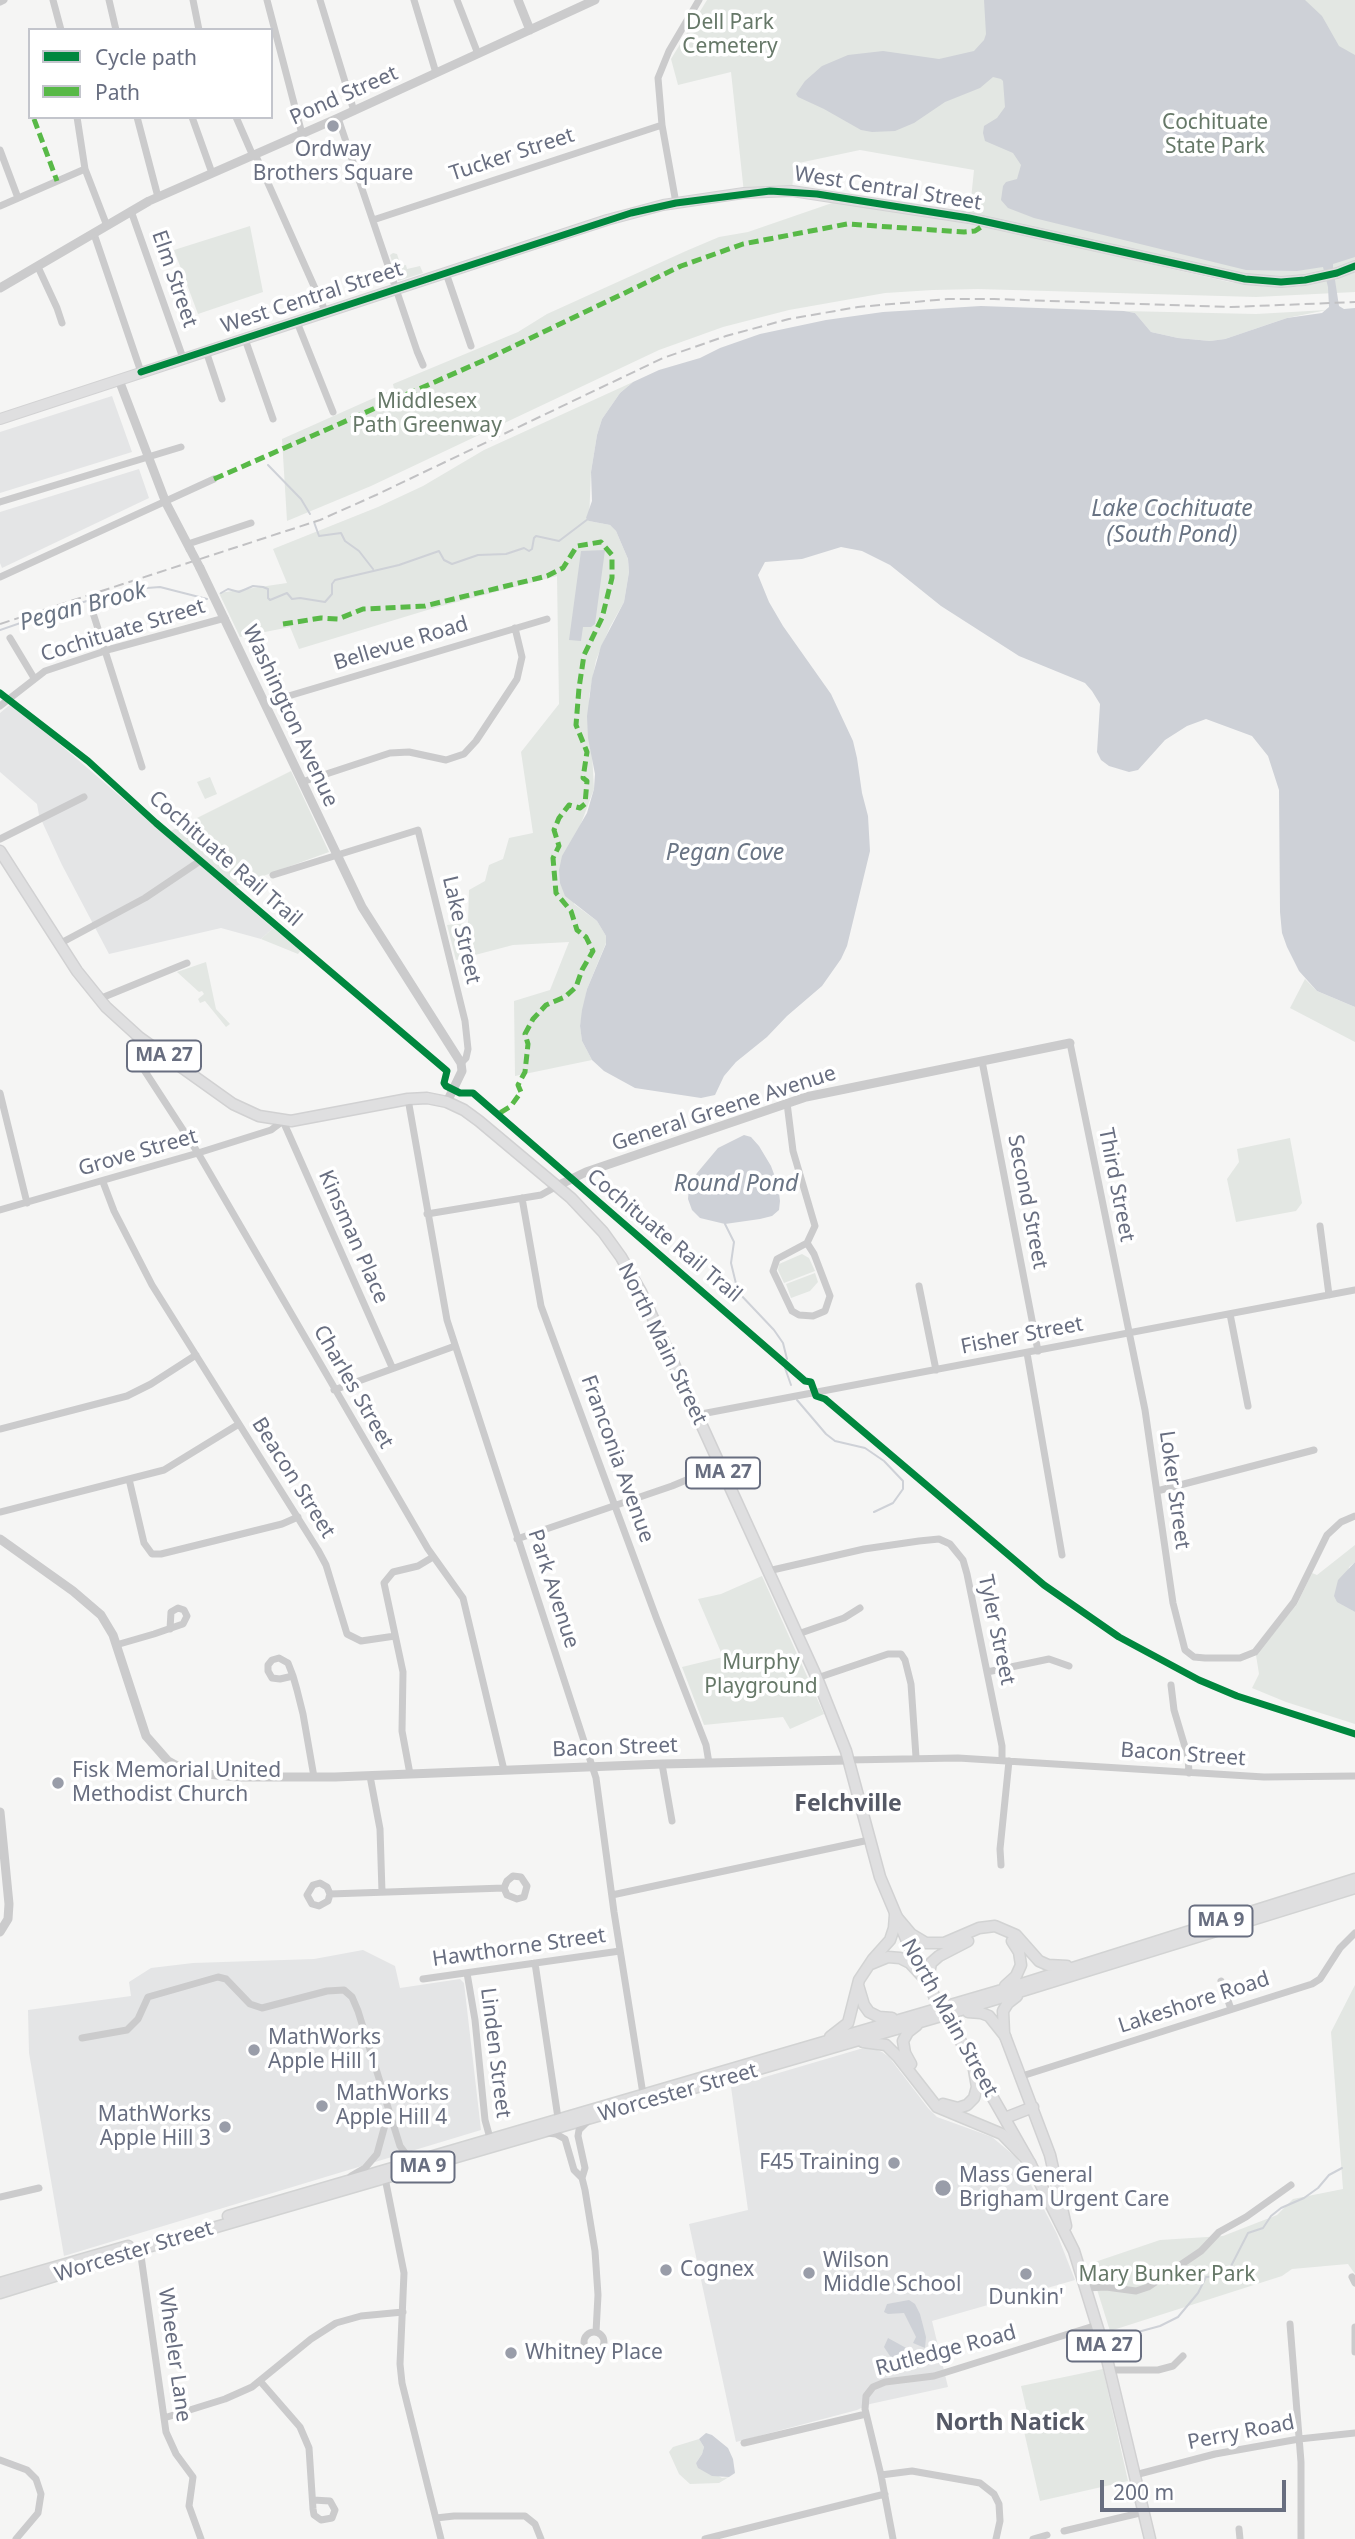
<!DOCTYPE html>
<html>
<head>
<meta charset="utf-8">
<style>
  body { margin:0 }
  #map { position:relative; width:1355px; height:2539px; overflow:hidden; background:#f5f5f4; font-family:"Noto Sans",sans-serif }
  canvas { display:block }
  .legend { position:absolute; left:28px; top:28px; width:245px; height:91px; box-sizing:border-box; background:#fff; border:2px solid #c3c5cc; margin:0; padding:9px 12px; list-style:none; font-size:21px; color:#686e80 }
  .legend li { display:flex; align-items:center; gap:14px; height:35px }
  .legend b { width:35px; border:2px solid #c3c5cc }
  .scale { position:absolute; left:1100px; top:2480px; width:186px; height:32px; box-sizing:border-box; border:4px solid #686e80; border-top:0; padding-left:9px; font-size:21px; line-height:24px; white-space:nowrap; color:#686e80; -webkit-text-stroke:5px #fff; paint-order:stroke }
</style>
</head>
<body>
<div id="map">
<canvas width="1355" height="2539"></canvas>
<ul class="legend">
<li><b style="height:9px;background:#00873e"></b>Cycle path</li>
<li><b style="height:9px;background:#58b947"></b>Path</li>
</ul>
<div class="scale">200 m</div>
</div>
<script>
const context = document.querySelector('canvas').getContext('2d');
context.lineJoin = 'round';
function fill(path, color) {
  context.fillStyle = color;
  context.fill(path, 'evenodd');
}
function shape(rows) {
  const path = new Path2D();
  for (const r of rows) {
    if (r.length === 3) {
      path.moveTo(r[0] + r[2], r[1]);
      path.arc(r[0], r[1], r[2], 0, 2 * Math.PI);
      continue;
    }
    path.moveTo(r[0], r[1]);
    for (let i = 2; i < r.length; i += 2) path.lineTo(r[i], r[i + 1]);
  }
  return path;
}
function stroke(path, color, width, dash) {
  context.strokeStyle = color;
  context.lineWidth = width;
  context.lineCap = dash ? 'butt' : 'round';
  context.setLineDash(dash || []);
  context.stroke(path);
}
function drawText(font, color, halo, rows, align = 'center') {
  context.font = font + ' "Noto Sans",sans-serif';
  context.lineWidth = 7;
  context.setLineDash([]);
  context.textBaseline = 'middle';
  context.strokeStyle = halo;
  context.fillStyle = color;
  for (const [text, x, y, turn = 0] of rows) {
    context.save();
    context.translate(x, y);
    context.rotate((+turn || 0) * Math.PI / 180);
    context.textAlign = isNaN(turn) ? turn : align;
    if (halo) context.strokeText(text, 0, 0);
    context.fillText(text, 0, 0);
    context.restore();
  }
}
const built = shape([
  [112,396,132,452,0,493,0,432],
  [139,469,149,498,2,568,0,563,0,512],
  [12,703,273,928,261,939,221,928,109,954,62,865,39,815,37,804,0,772,0,713],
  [363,1950,395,1966,400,1988,460,1979,464,1983,481,2130,64,2256,29,2053,28,2010,131,1996,129,1982,151,1968,193,1963,314,1959],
  [872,2048,882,2052,889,2057,928,2108,937,2117,992,2137,1017,2158,1057,2234,1075,2280,932,2321,948,2387,870,2404,857,2410,736,2442,689,2224,748,2210,731,2087,860,2049]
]);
const green = shape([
  [707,0,1355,0,1355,263,1328,275,1281,282,969,218,974,170,860,150,794,164,792,191,744,193,731,72,678,85,671,59],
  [835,202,980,225,1229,282,1269,287,1297,287,1355,272,1355,292,1256,297,978,289,933,290,885,293,789,310,723,327,659,350,371,486,287,521,282,439,394,389,393,384,518,332,547,314,686,251,719,237,748,232],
  [250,226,263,292,198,314,174,250],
  [393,253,397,254,401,266,406,265,407,269,420,266,423,273,398,281,390,255],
  [1327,310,1287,318,1225,339,1210,341,1178,338,1151,332,1135,313,1124,311,1256,314],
  [633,382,620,393,602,419,597,435,591,472,589,521,610,525,616,531,628,559,629,572,624,602,610,627,596,660,589,697,594,789,579,829,574,904,597,921,606,936,606,943,587,989,580,1026,582,1041,592,1060,515,1076,514,1001,550,990,569,942,513,945,456,960,447,925,468,923,469,890,485,881,489,865,503,859,509,838,533,833,521,752,559,704,557,576,434,608,299,649,290,627,240,637,219,593,287,583,273,549,378,507,423,486,484,450],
  [291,771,329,852,233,887,171,831],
  [210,777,217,794,205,799,197,782],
  [273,928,301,950,298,954,261,939],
  [206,962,216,1009,230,1024,226,1027,205,1001,200,1003,198,999,204,994,202,991,199,992,177,972],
  [1305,979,1317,991,1355,1007,1355,1042,1290,1008],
  [1290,1138,1302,1203,1296,1211,1236,1222,1227,1179,1239,1162,1237,1149],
  [802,1254,809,1258,815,1271,784,1283,778,1270,779,1264],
  [815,1273,818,1282,810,1291,791,1298,786,1284],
  [1355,1545,1355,1562,1349,1567,1343,1605,1355,1612,1355,1724,1286,1702,1252,1688,1259,1674,1256,1655,1297,1604,1312,1573,1317,1575],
  [762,1576,824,1714,790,1729,783,1717,704,1725,682,1667,723,1657,698,1599,721,1594],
  [1355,1985,1355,2274,1348,2264,1292,2269,1282,2276,1110,2331,1089,2264,1160,2240,1223,2236,1277,2215,1293,2199,1343,2189,1331,2032],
  [1103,2369,1128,2481,1040,2501,1023,2427,1030,2425,1021,2386],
  [699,2439,704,2447,702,2454,696,2463,722,2478,729,2477,719,2483,690,2484,679,2474,669,2452,673,2447]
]);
const water = shape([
  [984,0,1305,0,1322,16,1339,46,1355,55,1355,257,1333,264,1333,267,1339,306,1344,309,1355,308,1355,1007,1317,991,1299,971,1287,947,1282,933,1280,912,1279,790,1268,756,1252,736,1206,719,1187,726,1165,740,1138,770,1129,772,1109,766,1101,760,1097,752,1100,704,1092,691,1085,683,1019,656,941,606,890,565,862,551,841,547,802,559,765,562,758,575,769,602,783,626,831,694,853,741,857,758,862,793,868,816,870,851,847,946,841,959,822,986,787,1016,767,1037,736,1062,724,1076,715,1095,701,1098,635,1088,604,1071,592,1060,582,1041,580,1026,582,1010,587,989,606,944,606,936,597,921,565,896,560,883,559,870,562,856,587,813,594,789,595,774,588,738,587,716,592,678,601,646,624,602,629,572,628,559,616,531,610,525,589,521,586,518,592,501,591,472,597,435,602,419,620,393,633,382,659,370,700,358,720,348,760,334,826,320,883,312,981,306,1124,311,1135,313,1151,332,1178,338,1210,341,1225,339,1287,318,1322,313,1329,307,1328,287,1323,267,1297,271,1246,270,1034,218,1008,208,1001,200,1003,186,1006,182,1017,179,1021,165,1013,153,985,141,983,133,984,126,997,118,1005,107,1003,81,1001,79,993,77,980,88,945,102,914,123,895,131,872,132,861,130,824,109,798,97,796,94,805,81,822,66,848,55,883,51,939,59,974,51,984,40,986,34],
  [605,550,595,624,591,627,583,627,581,641,569,640,581,551],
  [744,1135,751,1137,759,1146,771,1166,778,1185,780,1201,779,1210,772,1216,760,1219,725,1224,700,1218,692,1210,688,1199,689,1187,697,1173,718,1148],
  [1355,1562,1355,1612,1337,1602,1334,1596,1338,1580],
  [900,2278,904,2284,897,2289,882,2293,877,2289,878,2283],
  [909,2300,915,2304,920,2314,926,2337,925,2348,913,2343,916,2337,904,2313,888,2314,884,2312,887,2304],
  [888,2338,908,2349,920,2358,922,2363,902,2367,896,2365,884,2347],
  [706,2433,712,2435,728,2448,733,2459,735,2473,729,2477,712,2476,698,2468,696,2463,702,2454,704,2447,699,2439]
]);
const stream = shape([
  [268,465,301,499,310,514],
  [314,522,319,536,341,533,345,541,359,551,373,569],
  [221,593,228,589,239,592,253,586,263,587,268,589,268,598,270,600,287,593,292,599,300,598,325,602,332,594,332,584,335,580,399,565,439,551,444,560,452,564,478,555,506,554,524,548,529,551,532,549,534,538,536,536,559,541,588,519],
  [0,630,61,609,103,596,113,597,134,589,160,587,207,599],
  [725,1224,734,1242,731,1263,738,1292,774,1330,783,1343,787,1359],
  [785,1368,791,1385],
  [797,1400,826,1434,835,1441,865,1448,884,1461,903,1481,903,1489,893,1503,874,1512],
  [1112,2339,1160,2326,1178,2317,1198,2293,1206,2277,1219,2276,1229,2270,1248,2233,1263,2228,1271,2216,1281,2208,1304,2198,1318,2188,1329,2175,1342,2168]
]);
const minor = shape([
  [53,0,61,30],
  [109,0,116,30],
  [193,0,199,30],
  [267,0,302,134],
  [320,0,354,111],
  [414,0,436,73],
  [457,0,478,54],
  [0,2,4,0],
  [77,117,85,169,107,226],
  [137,117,158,197],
  [192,117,212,173],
  [236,117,253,156],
  [338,118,417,351,423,365],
  [0,150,18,198],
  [255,154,326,313],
  [676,203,662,125,658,78,669,51,699,0],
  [0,206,85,169],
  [131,211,183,358],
  [373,220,662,125],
  [94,234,141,372],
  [38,267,57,308,62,323],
  [446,273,471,346],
  [297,322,333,412],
  [245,339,273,419],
  [206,351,222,399],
  [0,502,181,447],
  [188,544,251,523],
  [0,577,214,479],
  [93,613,142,767],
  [10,638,34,678],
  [265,703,547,619],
  [0,706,45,671,111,649,225,618],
  [302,782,390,753,409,752,446,760,464,754,476,741,517,679,522,657,515,628],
  [0,839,84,797],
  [273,875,418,830,465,1021,468,1049,466,1058,461,1063],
  [59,944,145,898,200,861],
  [99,999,187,963],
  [139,1037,135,1049,137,1059,198,1153,428,1549,463,1598,504,1770],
  [1070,1043,1145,1410,1173,1603,1185,1650,1194,1657,1205,1658,1240,1658,1255,1652,1294,1602,1327,1535,1341,1522,1355,1516],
  [982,1061,1038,1351],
  [0,1093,27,1203],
  [408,1099,447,1320,596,1778,614,1912,643,2094],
  [787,1103,793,1151,815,1226,807,1243,777,1259,773,1271,792,1311,799,1315,813,1316,825,1311,830,1296,814,1254,807,1243],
  [103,1182,114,1211,152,1285,318,1550,326,1565,347,1634,361,1641,395,1636],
  [522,1198,541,1306,656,1617,706,1745,709,1763],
  [0,1210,198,1153,271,1130,283,1121,392,1367],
  [427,1214,541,1195,557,1186],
  [1320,1226,1329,1295],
  [919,1286,936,1370],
  [1230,1314,1248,1406],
  [1027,1353,1062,1555],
  [334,1390,455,1346],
  [696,1415,1355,1290],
  [0,1429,127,1396,151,1384,196,1355],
  [129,1479,144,1543,152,1554,161,1554,282,1524,298,1517],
  [1157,1491,1314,1450],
  [0,1512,164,1470,239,1424],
  [517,1539,672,1486,720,1466],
  [768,1571,864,1549,919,1541,939,1539,950,1544,963,1560,967,1574,1002,1746,1002,1760],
  [798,1634,844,1618,860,1608],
  [116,1645,154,1634,180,1625,183,1624,187,1616,184,1610,178,1608,171,1612,170,1629],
  [987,1672,1049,1659,1069,1666],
  [293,1676,280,1679,272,1678,268,1671,268,1665,272,1660,279,1658,288,1663,293,1676,297,1690,303,1714,314,1777],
  [817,1678,888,1654,901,1654,905,1660,911,1684,916,1757],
  [1171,1685,1174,1710,1188,1757,1189,1773],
  [848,1760,958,1758,1264,1777,1355,1776],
  [662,1764,672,1821],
  [410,1774,402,1731,403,1672,384,1583,393,1572,418,1566,433,1557],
  [370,1776,380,1829,382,1892],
  [1001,1865,1000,1849,1009,1761],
  [330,1894,327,1887,320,1883,313,1885,307,1895,312,1904,319,1906,328,1901,330,1894,504,1888,507,1895,517,1899,524,1897,527,1886,521,1877,513,1876,507,1881,504,1888],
  [612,1895,869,1840],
  [535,1963,558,2118],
  [467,1973,475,2020,485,2120,490,2138],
  [423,1979,620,1951],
  [1221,1981,1231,2009],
  [82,2038,127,2030,138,2019,148,1997,218,1977,226,1979,250,2004,262,2008,327,1991,344,1990,352,1997,358,2011,400,2146,406,2154,418,2158],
  [1022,2076,1312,1984,1320,1979,1340,1948,1355,1933],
  [547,2133,556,2134,565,2139,574,2170,582,2178,585,2190,595,2251,598,2295,596,2332],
  [351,2176,365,2168,377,2154,388,2114],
  [385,2178,404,2273,400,2364,402,2383,441,2539],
  [582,2178,585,2168,578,2136,579,2130,588,2121],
  [0,2197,39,2188],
  [140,2249,166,2432,176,2454,193,2477,189,2506,201,2539],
  [1352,2277,1355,2283],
  [1086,2288,1106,2287,1136,2291,1148,2287,1201,2251,1219,2232,1246,2217,1291,2185],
  [1290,2324,1301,2462,1301,2539],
  [1355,2327,1355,2352],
  [594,2342,10],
  [1110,2370,1158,2370,1173,2366,1183,2356],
  [260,2381,300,2427,309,2448,313,2509,314,2515,321,2520,332,2518,335,2510,330,2501,313,2500],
  [164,2418,225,2399,252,2387,311,2339,336,2323,361,2316,403,2312],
  [744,2443,866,2414],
  [0,2460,27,2470,36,2479,41,2494,38,2513,16,2539],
  [881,2475,912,2471,980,2483,994,2494,999,2504,1000,2521,996,2539],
  [1135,2475,1215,2454,1299,2439,1355,2433],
  [436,2518,454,2516,525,2516,535,2524,541,2539],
  [1239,2529,1240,2539],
  [1064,2531,1144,2512],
  [705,2539,885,2494],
  [893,2539,881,2475,865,2409,866,2396,873,2387,885,2382,934,2376,1097,2325],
  [1033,2539,1047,2535]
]);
const tertiary = shape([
  [518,0,530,30],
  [0,288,149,201,338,118,595,0],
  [119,380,166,503,190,549],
  [200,568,362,907,461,1063,462,1071,447,1102],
  [557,1186,586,1172,806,1097,1070,1043],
  [0,1539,73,1591,101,1615,113,1635,146,1736,168,1761,188,1772,237,1777,335,1777,662,1764,848,1760],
  [0,1812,9,1904,8,1919,0,1932]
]);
const secondary = shape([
  [0,419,607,220,663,205,744,193,792,191,969,218,1245,279,1281,282,1305,280,1337,273,1355,266]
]);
const primary = shape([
  [0,851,77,971,106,1007,139,1037,233,1104,259,1116,291,1121,408,1099,427,1098,447,1102,464,1110,479,1121,571,1198,603,1232,621,1257,641,1292,817,1678,846,1751,880,1877,920,1972],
  [956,2033,1030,2163,1074,2251,1106,2355,1150,2539],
  [1005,2036,1050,2155,1066,2226],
  [1005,2118,1033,2107]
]);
const trunk = shape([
  [895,1915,911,1934,926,1943,944,1943,979,1928,995,1926,1016,1935,1039,1961,1048,1965,1067,1966],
  [871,1964,888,1957,900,1958,910,1963,924,1978],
  [858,1985,864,2005,869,2012,879,2017,892,2018],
  [1005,1986,1016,1976,1021,1965,1019,1952,1012,1941],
  [934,1996,928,1979,931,1963,939,1956,968,1941],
  [968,2012,981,2013,989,2016,1005,2036],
  [1004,2033,1003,2011,1008,2003,1017,1996],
  [830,2037,848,2023,859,1980,873,1959,890,1940,894,1928,895,1915],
  [863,2042,886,2045,898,2057,937,2107,1002,2134,1030,2163],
  [911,2064,905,2053,903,2041,908,2032,917,2025],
  [943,2104,958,2108,967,2105,974,2098,977,2087,973,2064],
  [228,2216,1012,1987,1355,1879],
  [0,2283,128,2246],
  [0,2293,151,2246,948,2014,1355,1888]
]);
const rail = shape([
  [0,624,320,520,376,495,663,358,726,336,789,319,858,307,948,299,994,299,1231,307,1355,302]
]);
const tertiaryBridge = shape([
  [190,549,200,568]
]);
const primaryBridge = shape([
  [934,1996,956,2033]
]);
const quiet = shape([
  [34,119,57,181],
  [214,479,487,359,681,266,743,244,847,224,964,232,975,231,981,227],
  [283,624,321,618,338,619,363,609,425,606,547,576,563,568,577,546,601,542,612,555,612,578,602,618,584,655,579,688,576,725,587,752,583,778,587,781,585,804,580,808,569,805,559,818,554,830,559,846,553,858,556,893,571,911,577,930,586,937,593,951,582,970,576,987,565,997,546,1005,533,1019,525,1034,528,1044,525,1072,518,1085,521,1092,511,1106,498,1114]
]);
const cycleway = shape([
  [141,372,631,213,676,203,770,191,817,194,969,218,1245,279,1281,282,1305,280,1337,273,1355,266],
  [0,693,88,761,156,823,447,1071,444,1083,446,1086,460,1093,473,1093,805,1381,811,1382,816,1396,825,1399,1044,1585,1119,1637,1199,1680,1237,1696,1355,1734]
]);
const markers = [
  [333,126,7,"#999da9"],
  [58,1783,7,"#999da9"],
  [254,2050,7,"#999da9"],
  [322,2106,7,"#999da9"],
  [225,2127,7,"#999da9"],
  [894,2163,7,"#999da9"],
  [943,2188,9,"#999da9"],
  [666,2270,7,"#999da9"],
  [809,2273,7,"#999da9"],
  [1026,2274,7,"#999da9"],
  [511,2353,7,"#999da9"]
];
const shields = [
  [164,1056,74],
  [723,1473,74],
  [1221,1921,63],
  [423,2167,63],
  [1104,2346,74]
];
const shieldNames = [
  ["MA 27",164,1056],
  ["MA 27",723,1473],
  ["MA 9",1221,1921],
  ["MA 9",423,2167],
  ["MA 27",1104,2346]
];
const parkNames = [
  ["Dell Park",730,23],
  ["Cemetery",730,47],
  ["Cochituate",1215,123],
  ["State Park",1215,147],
  ["Middlesex",427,402],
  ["Path Greenway",427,426],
  ["Murphy",761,1663],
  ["Playground",761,1687],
  ["Mary Bunker Park",1167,2275]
];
const streetNames = [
  ["Pond Street",344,96,-24],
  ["Tucker Street",512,155,-18],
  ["West Central Street",888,189,9],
  ["Elm Street",174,279,71],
  ["West Central Street",312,298,-18],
  ["Cochituate Street",123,631,-17],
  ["Bellevue Road",401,644,-17],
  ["Washington Avenue",290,716,65],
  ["Cochituate Rail Trail",225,859,41],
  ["Lake Street",461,930,77],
  ["General Greene Avenue",724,1109,-18],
  ["Grove Street",138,1153,-16],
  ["Third Street",1116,1185,79],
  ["Second Street",1027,1202,79],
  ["Cochituate Rail Trail",664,1236,40],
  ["Kinsman Place",353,1237,66],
  ["Fisher Street",1022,1336,-11],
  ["North Main Street",662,1344,64],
  ["Charles Street",353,1387,60],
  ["Franconia Avenue",617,1459,70],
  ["Beacon Street",293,1478,58],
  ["Loker Street",1174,1490,82],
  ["Park Avenue",553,1589,72],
  ["Tyler Street",996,1630,78],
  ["Bacon Street",615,1748,-2],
  ["Bacon Street",1183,1755,4],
  ["Hawthorne Street",519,1948,-8],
  ["Lakeshore Road",1194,2003,-18],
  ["North Main Street",949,2018,61],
  ["Linden Street",495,2053,83],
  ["Worcester Street",678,2093,-16],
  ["Worcester Street",134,2252,-17],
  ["Rutledge Road",946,2351,-15],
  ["Wheeler Lane",174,2355,82],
  ["Perry Road",1241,2433,-11]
];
const poiNames = [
  ["Ordway",333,150,"center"],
  ["Brothers Square",333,174,"center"],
  ["Fisk Memorial United",72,1771],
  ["Methodist Church",72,1795],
  ["MathWorks",268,2038],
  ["Apple Hill 1",268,2062],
  ["MathWorks",336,2094],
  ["Apple Hill 4",336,2118],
  ["MathWorks",211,2115,"right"],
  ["Apple Hill 3",211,2139,"right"],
  ["F45 Training",880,2163,"right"],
  ["Mass General",959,2176],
  ["Brigham Urgent Care",959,2200],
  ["Wilson",823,2261],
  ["Middle School",823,2285],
  ["Cognex",680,2270],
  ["Dunkin'",1026,2298,"center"],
  ["Whitney Place",525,2353]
];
const waterNames = [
  ["Lake Cochituate",1172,509],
  ["(South Pond)",1172,535],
  ["Pegan Brook",83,607,-15],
  ["Pegan Cove",725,853],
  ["Round Pond",736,1184]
];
const neighbourhoodNames = [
  ["Felchville",848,1804],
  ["North Natick",1010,2423]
];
fill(built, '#e4e5e6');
fill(green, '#e3e7e3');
fill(water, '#ced1d7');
stroke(stream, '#ced1d7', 2);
stroke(secondary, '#d2d2d3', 12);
stroke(primary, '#d1d1d2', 13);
stroke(trunk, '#d2d3d3', 13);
stroke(minor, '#cbcbcc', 7);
stroke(tertiary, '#cbcbcc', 9);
stroke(secondary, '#dfdfe0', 10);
stroke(primary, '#dfdfe0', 10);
stroke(trunk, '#dfdfe0', 10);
stroke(rail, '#c1c1c3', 2, [10, 5]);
stroke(primaryBridge, '#d1d1d2', 13, []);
stroke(tertiaryBridge, '#cbcbcc', 9);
stroke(primaryBridge, '#dfdfe0', 10);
stroke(quiet, '#58b947', 5, [10, 5]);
stroke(cycleway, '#00873e', 7);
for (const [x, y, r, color] of markers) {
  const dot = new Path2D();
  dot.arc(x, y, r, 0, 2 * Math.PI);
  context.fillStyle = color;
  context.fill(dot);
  stroke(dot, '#fff', 2.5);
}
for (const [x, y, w] of shields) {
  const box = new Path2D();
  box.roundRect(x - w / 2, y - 15.5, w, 31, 5);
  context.fillStyle = '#fff';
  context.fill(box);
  stroke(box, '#686e80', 2);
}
drawText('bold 19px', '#686e80', null, shieldNames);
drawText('21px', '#667868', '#fff', parkNames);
drawText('21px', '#686e80', '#fff', streetNames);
drawText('21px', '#686e80', '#fff', poiNames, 'left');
drawText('italic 23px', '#697484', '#fff', waterNames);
drawText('bold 23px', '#555966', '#fff', neighbourhoodNames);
</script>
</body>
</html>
